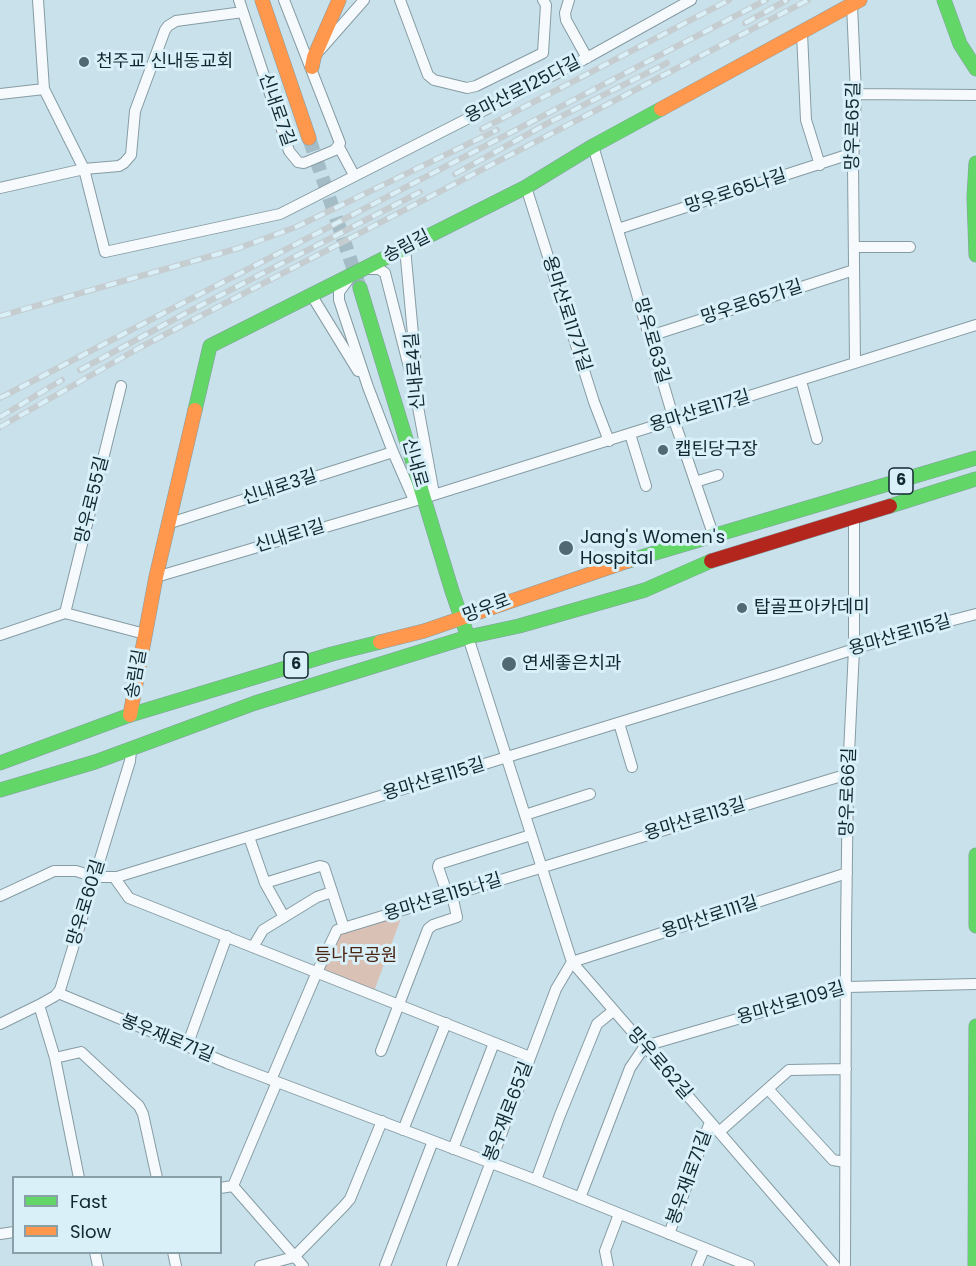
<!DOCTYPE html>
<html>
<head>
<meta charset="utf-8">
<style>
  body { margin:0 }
  #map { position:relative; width:976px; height:1266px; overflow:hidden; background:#c8e1ea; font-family:Poppins,sans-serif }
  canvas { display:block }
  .legend { position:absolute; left:12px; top:1176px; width:210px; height:78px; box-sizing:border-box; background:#d9f0f9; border:2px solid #89a0a9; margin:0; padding:8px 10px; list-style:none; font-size:18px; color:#112831 }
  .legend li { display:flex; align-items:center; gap:12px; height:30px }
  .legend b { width:30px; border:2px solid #89a0a9 }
</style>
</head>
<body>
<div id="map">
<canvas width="976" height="1266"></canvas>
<ul class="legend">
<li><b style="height:8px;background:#63d668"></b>Fast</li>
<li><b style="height:8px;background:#ff974d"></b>Slow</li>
</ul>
</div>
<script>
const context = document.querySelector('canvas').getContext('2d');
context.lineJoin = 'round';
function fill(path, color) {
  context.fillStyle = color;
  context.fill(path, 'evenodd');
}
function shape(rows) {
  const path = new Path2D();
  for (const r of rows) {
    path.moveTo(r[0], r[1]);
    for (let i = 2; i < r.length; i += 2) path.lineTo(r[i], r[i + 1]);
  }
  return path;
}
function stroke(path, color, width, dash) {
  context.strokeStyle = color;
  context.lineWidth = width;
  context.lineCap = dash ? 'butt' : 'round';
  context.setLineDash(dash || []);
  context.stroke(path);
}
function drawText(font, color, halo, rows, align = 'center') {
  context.font = font + ' Poppins,"Noto Sans KR",sans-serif';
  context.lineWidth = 6;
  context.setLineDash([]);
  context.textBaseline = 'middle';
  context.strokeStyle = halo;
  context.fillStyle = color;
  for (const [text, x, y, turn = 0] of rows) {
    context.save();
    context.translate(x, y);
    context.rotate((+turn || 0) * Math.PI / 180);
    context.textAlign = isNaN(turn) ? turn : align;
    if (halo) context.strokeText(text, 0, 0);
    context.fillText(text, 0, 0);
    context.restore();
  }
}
const green = shape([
  [404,910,373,994,317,972,337,930]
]);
const secondaryTunnel = shape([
  [309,138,360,288]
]);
const street = shape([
  [38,0,44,89,84,169,105,252,280,214,583,60,691,0],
  [239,0,289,151,298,162,304,163,335,150,340,143,284,0],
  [400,0,428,75,434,80,467,88,476,86,543,53,546,5,543,0],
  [569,0,565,13,566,20,587,58],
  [852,5,856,94,853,165,855,363],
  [802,33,806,120,820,165],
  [320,50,364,0],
  [0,94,44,89],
  [856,94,976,95],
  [593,146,674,420,713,534],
  [339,147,354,175],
  [526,187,594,402,609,441],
  [0,188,84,169,119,166,124,163,131,155,135,111,165,30,168,26,176,21,243,12],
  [618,229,853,153],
  [855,247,910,247],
  [405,248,415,356,416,396,434,494],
  [366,269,379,269,385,273,411,375],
  [351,276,339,292,339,300,368,387,393,452,414,500],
  [312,296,358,371],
  [650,336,854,270],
  [801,381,817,439],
  [630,434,646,486],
  [695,482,718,475],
  [167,524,393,452],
  [156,577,424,498,976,325],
  [65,613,121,386],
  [65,613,145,634],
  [0,635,65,613],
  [468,637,572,962,835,1266],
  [619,723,632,767],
  [525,815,590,794],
  [249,837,265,883,284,917],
  [114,877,129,898,530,1057],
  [265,883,320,866,324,867,344,928],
  [0,896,54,871,76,871,95,877,117,877,777,674,907,632,976,614],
  [448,896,438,867,439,864,531,835],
  [253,947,263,930,317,897,332,892],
  [58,993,227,1063,536,1180,749,1266],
  [39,1005,55,1058,79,1178],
  [0,1024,39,1005,55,996,60,990,130,761,131,750],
  [187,1046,227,936],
  [381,1051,428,929,433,925,457,917,452,895],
  [55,1058,81,1052,139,1106,143,1114,157,1178],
  [271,1080,317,972,337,930,848,774],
  [768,1089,833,1160,845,1162],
  [403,1130,446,1023],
  [719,1132,789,1070,846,1069],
  [453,1149,494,1043],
  [536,1180,560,1115,597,1024,613,1011],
  [233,1186,277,1082],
  [220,1188,233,1186,303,1266],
  [580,1198,630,1068,645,1046,847,987,976,984],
  [0,1234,14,1232],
  [669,1234,710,1122],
  [95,1252,98,1266],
  [173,1252,176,1266],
  [452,1265,556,989,572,962,847,873],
  [260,1266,294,1257,344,1206,350,1199,382,1121],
  [385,1266,433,1141],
  [608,1266,605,1251,619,1214],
  [697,1266,704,1249],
  [845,1266,846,933,848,774,854,649,854,516]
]);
const fast = shape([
  [944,0,960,44,976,69],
  [976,163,974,197,976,255],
  [360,288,452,591,468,637],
  [195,410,210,346,526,187,593,146,661,109],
  [890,506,976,479],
  [628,561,976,458],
  [0,763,130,715,332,654,380,642],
  [0,790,95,762,255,703,468,637,519,626,645,590,711,561],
  [976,855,976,926],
  [975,1266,976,1026]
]);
const slow = shape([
  [262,0,309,138],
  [312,67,314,57,339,0],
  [661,109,860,0],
  [380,642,424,631,628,561],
  [130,715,156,577,195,410]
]);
const jam = shape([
  [711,561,890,506]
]);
const rail = shape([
  [745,23,787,0],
  [482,129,729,0],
  [455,174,550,122,667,63],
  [0,316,239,248,296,227,497,130],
  [80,370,186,313,420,192],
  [0,398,766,0],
  [0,417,62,380],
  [0,427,139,348,808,0]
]);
const markers = [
  [84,62,6,"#516972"],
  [663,450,6,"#516972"],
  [566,548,8,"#516972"],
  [742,608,6,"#516972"],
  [509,664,8,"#516972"]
];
const shields = [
  [901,481,24],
  [296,665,24]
];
const shieldNames = [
  ["6",901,481],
  ["6",296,665]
];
const poiNames = [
  ["천주교 신내동교회",96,62],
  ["캡틴당구장",675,450],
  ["Jang's Women's",580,538],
  ["Hospital",580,559],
  ["탑골프아카데미",754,608],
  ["연세좋은치과",522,664]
];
const streetNames = [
  ["용마산로125다길",523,90,-27],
  ["신내로7길",276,110,71],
  ["망우로65길",854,126,-89],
  ["망우로65나길",736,192,-18],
  ["송림길",407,247,-27],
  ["망우로65가길",752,303,-18],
  ["용마산로117가길",566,314,72],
  ["망우로63길",651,341,74],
  ["신내로4길",416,371,-95],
  ["용마산로117길",700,412,-17],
  ["신내로",414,463,74],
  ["신내로3길",280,488,-18],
  ["망우로55길",93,500,-76],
  ["신내로1길",290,537,-17],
  ["망우로",487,609,-21],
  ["용마산로115길",900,636,-16],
  ["송림길",137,674,-80],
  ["용마산로115길",434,780,-17],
  ["망우로66길",849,792,-88],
  ["용마산로113길",695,820,-17],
  ["용마산로115나길",443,898,-17],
  ["망우로60길",87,903,-73],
  ["용마산로111길",710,918,-18],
  ["용마산로109길",791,1004,-16],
  ["봉우재로71길",167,1039,22],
  ["망우로62길",659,1064,49],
  ["봉우재로65길",509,1112,-69],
  ["봉우재로71길",690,1178,-70]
];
const parkNames = [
  ["등나무공원",356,956]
];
fill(green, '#dac1b5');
stroke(secondaryTunnel, '#a3bcc5', 14, [14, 7]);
stroke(street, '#869ca4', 12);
stroke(fast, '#869ca4', 15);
stroke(slow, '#869ca4', 15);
stroke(jam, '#869ca4', 15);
stroke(street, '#f7fafc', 10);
stroke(fast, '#63d668', 14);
stroke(slow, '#ff974d', 14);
stroke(jam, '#b3261e', 14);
stroke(rail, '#c5cdd0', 6);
stroke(rail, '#d9f0f9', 4, [11]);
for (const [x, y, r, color] of markers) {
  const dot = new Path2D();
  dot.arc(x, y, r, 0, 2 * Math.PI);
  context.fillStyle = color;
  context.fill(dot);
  stroke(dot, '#d9f0f9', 2);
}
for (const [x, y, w] of shields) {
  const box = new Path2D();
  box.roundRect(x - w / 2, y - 13, w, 26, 4.5);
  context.fillStyle = '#d9f0f9';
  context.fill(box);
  stroke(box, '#112831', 1.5);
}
drawText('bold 16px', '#112831', null, shieldNames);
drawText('18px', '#112831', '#d9f0f9', poiNames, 'left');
drawText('18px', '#112831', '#d9f0f9', streetNames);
drawText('18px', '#4a2412', '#d9f0f9', parkNames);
</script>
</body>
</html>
